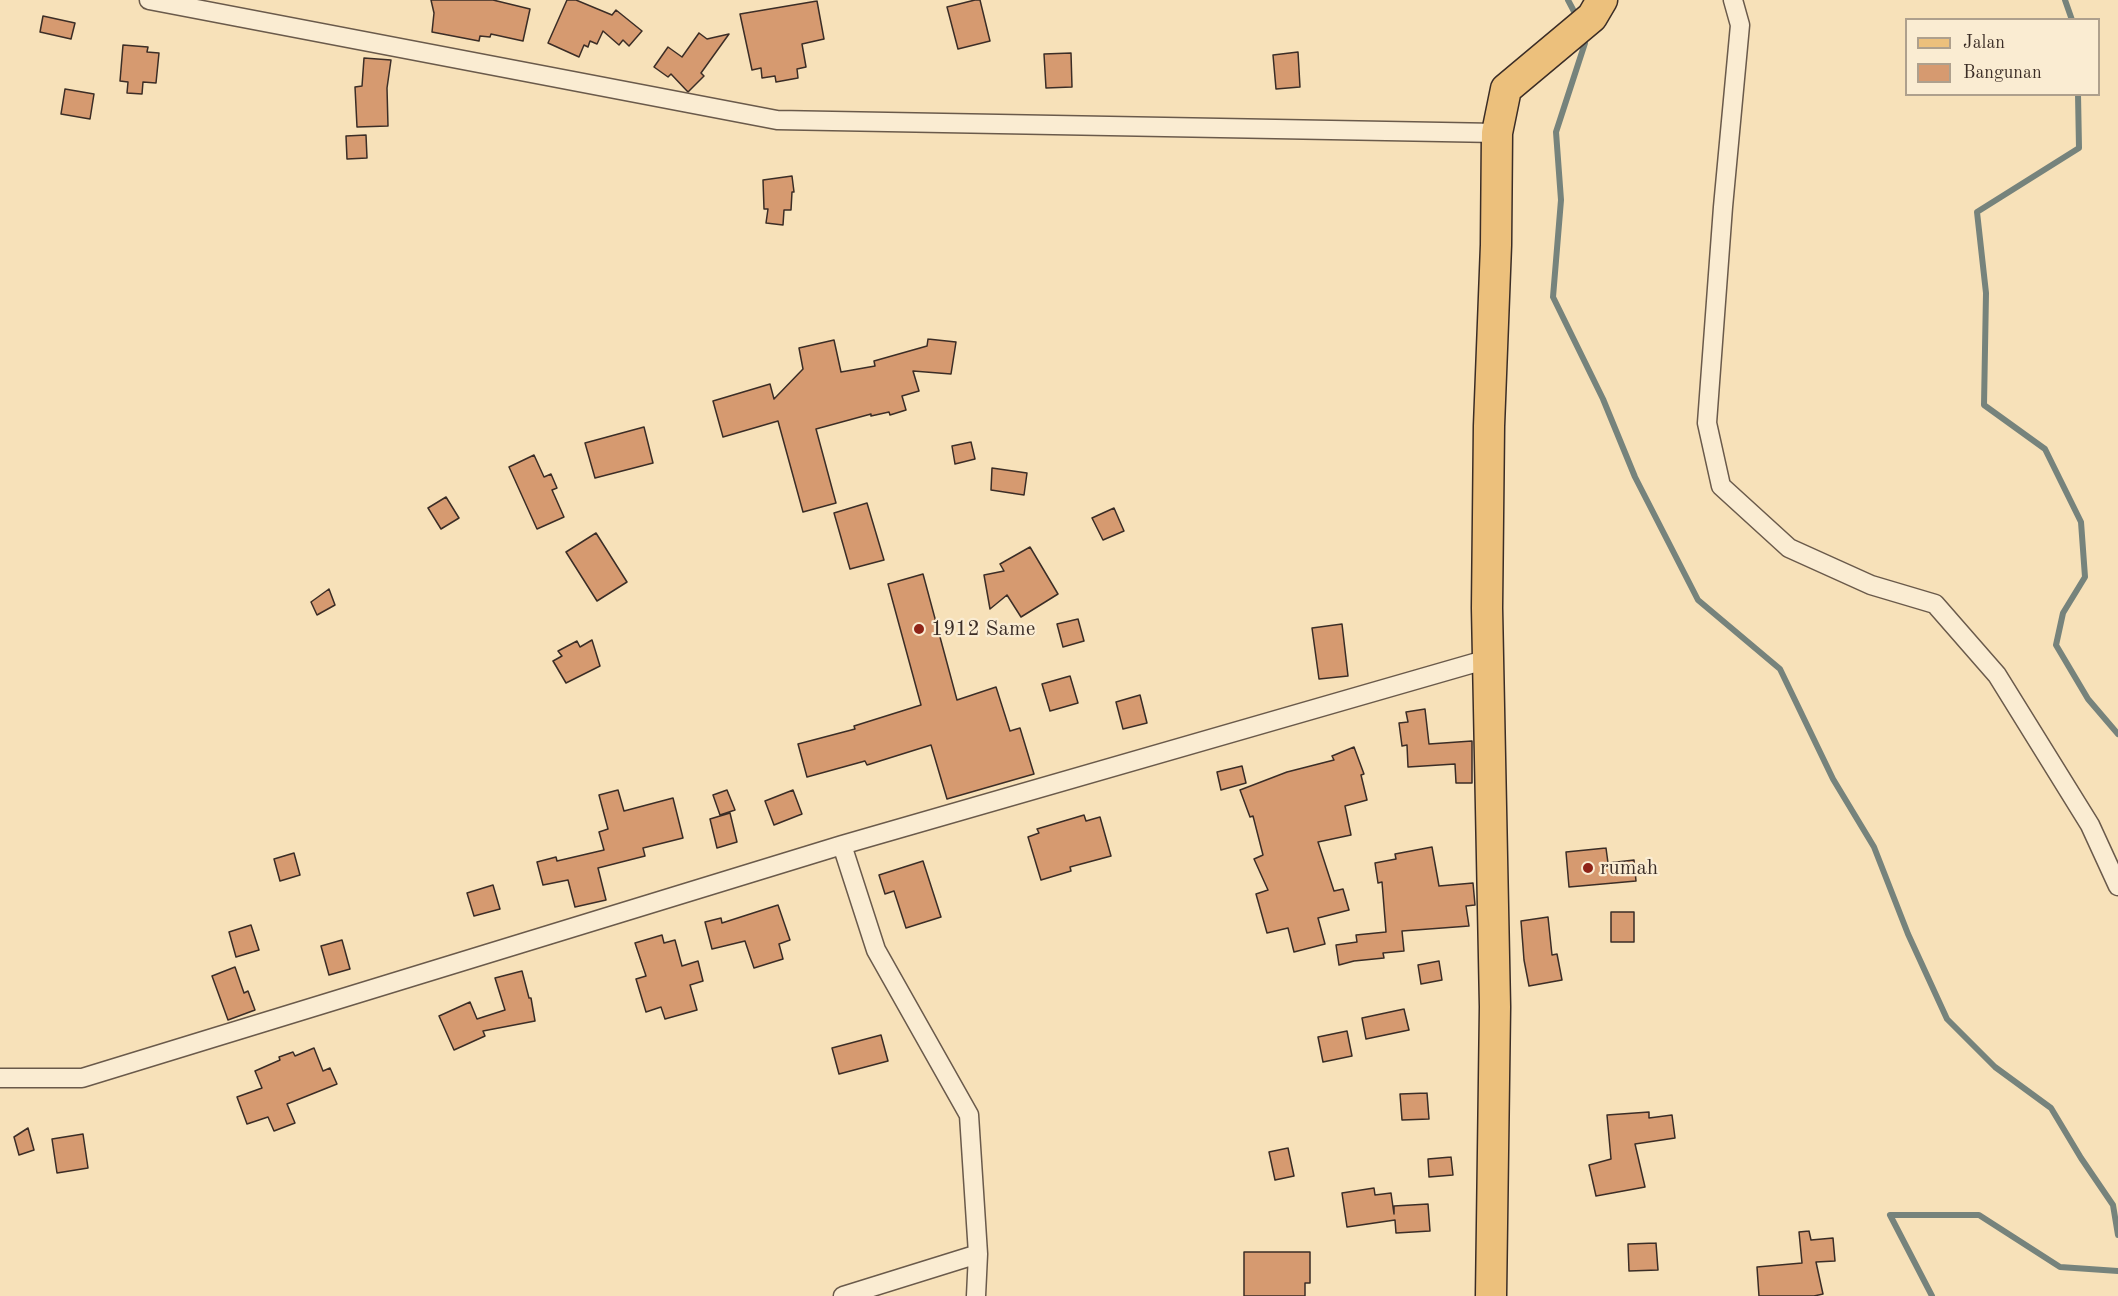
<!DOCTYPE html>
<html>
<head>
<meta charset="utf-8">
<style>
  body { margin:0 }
  #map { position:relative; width:2118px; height:1296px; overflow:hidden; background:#f7e1b9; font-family:"Old Standard TT",serif }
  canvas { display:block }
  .legend { position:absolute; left:1905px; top:18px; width:195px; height:78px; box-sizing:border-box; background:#faecd2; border:2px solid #aea08d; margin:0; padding:8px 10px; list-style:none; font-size:18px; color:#3b2d26 }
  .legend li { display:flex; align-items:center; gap:12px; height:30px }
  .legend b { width:30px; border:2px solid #aea08d }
</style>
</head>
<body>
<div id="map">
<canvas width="2118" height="1296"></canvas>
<ul class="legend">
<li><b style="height:8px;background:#ecc07c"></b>Jalan</li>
<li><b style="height:16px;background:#d69a70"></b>Bangunan</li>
</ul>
</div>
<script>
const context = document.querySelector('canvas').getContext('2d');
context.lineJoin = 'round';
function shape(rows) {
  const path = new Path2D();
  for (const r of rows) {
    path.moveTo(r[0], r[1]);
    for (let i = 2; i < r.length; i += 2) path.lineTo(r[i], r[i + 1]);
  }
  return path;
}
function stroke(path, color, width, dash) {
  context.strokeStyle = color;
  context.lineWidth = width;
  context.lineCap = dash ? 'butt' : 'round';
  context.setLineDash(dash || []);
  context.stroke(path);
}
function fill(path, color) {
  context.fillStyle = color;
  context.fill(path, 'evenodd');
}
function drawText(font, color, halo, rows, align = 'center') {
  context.font = font + ' "Old Standard TT",serif';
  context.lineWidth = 4.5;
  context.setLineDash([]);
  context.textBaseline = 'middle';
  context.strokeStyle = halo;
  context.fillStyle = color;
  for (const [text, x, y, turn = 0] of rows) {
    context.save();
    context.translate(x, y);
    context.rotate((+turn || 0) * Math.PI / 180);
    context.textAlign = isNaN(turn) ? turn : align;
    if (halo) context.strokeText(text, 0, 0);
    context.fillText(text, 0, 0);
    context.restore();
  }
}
const stream = shape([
  [1568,0,1578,19],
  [2065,0,2072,20],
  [1584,37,1585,43,1556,132,1561,200,1553,297,1603,399,1635,477,1698,600,1780,669,1833,779,1874,847,1908,934,1947,1019,1995,1067,2051,1108,2081,1158,2113,1205,2118,1235],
  [2078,94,2079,148,1977,212,1986,293,1984,405,2045,449,2081,522,2085,577,2063,613,2056,645,2088,699,2118,734],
  [1932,1296,1890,1215,1979,1215,2060,1267,2118,1271]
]);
const building = shape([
  [431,0,493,0,530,9,523,41,491,34,490,37,480,36,479,41,432,32,434,13,431,0],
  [567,0,576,0,612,15,616,10,642,31,629,46,623,40,619,45,603,31,597,44,590,41,588,47,584,45,579,57,548,43,567,0],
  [975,0,980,0,990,41,958,49,947,7,975,0],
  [817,1,824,39,802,44,806,67,797,69,798,78,776,82,775,76,762,78,761,68,752,70,740,14,817,1],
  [43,16,75,23,71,39,40,32,43,16],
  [699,33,707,39,729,34,701,73,704,76,688,92,671,74,668,77,654,67,668,47,682,57,699,33],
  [123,45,148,47,147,52,159,53,156,83,143,82,142,94,127,93,128,82,120,81,123,45],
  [1298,52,1300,87,1276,89,1273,55,1298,52],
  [1071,53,1072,87,1046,88,1044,54,1071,53],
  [364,58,391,60,387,88,388,126,357,127,355,87,362,86,364,58],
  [65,89,94,94,90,119,61,114,65,89],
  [366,135,367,158,347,159,346,136,366,135],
  [792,176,794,192,792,192,791,210,784,210,783,225,766,223,768,209,764,209,763,180,792,176],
  [928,339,956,342,951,374,913,371,919,391,902,396,906,410,890,415,889,412,871,416,871,414,816,429,836,503,803,512,778,421,723,437,713,401,770,384,774,399,803,369,799,348,834,340,841,372,875,366,874,361,927,346,928,339],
  [644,427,653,463,595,478,585,443,644,427],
  [971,442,975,459,955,464,952,446,971,442],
  [534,455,544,477,551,474,557,488,552,490,564,517,537,529,509,467,534,455],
  [992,468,1027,473,1024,495,991,490,992,468],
  [446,497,459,518,441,529,428,508,446,497],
  [867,503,884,560,850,569,834,513,867,503],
  [1114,508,1124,531,1103,540,1092,518,1114,508],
  [596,533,627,582,597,601,566,552,596,533],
  [1030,547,1058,594,1021,617,1007,595,990,609,984,575,1004,571,1000,564,1030,547],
  [923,574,957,700,996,687,1010,731,1020,728,1034,774,947,799,931,745,867,765,865,761,807,777,798,744,855,729,854,726,921,705,888,584,923,574],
  [329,589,335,605,317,615,311,602,329,589],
  [1078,619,1084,641,1063,647,1057,624,1078,619],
  [1342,624,1348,676,1319,679,1312,628,1342,624],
  [592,640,600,666,566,683,553,661,562,656,558,651,577,641,580,647,592,640],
  [1070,676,1078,703,1050,711,1042,684,1070,676],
  [1140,695,1147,723,1123,729,1116,702,1140,695],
  [1425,709,1429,744,1472,741,1472,783,1456,783,1455,764,1408,767,1407,745,1402,746,1399,723,1408,722,1406,712,1425,709],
  [1354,747,1364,774,1361,775,1367,800,1345,806,1351,835,1318,842,1334,891,1343,889,1349,910,1318,918,1325,944,1294,952,1288,928,1267,933,1256,894,1268,890,1254,859,1263,855,1253,816,1250,817,1240,790,1287,772,1334,760,1332,756,1354,747],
  [1242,766,1246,783,1221,790,1217,772,1242,766],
  [618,790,624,811,673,798,683,838,643,848,645,856,598,868,606,900,575,907,568,880,543,885,537,862,556,857,557,861,604,850,599,832,608,829,599,795,618,790],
  [727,790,735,810,720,815,713,795,727,790],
  [793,790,802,814,774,825,765,801,793,790],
  [730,813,737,842,717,848,710,819,730,813],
  [1084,815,1086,821,1100,817,1111,856,1070,867,1071,871,1041,880,1028,837,1039,833,1037,829,1084,815],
  [1432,847,1439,886,1473,883,1475,905,1466,906,1469,926,1402,931,1404,951,1383,953,1384,958,1354,961,1339,965,1336,945,1357,942,1356,935,1386,932,1382,882,1378,883,1375,863,1396,859,1395,854,1432,847],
  [1606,848,1608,863,1634,860,1636,881,1569,887,1566,852,1606,848],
  [294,853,300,875,280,881,274,859,294,853],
  [923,861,941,917,906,928,894,891,885,894,879,875,923,861],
  [493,885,500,909,474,916,467,893,493,885],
  [778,905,790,940,779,944,783,959,754,968,745,941,712,949,705,922,721,918,722,923,778,905],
  [1611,912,1634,912,1634,942,1611,942,1611,912],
  [1548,917,1552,955,1557,954,1562,980,1529,986,1524,960,1521,921,1548,917],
  [251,925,259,950,236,957,229,932,251,925],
  [662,935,664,943,675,940,682,966,698,961,703,981,690,985,697,1010,665,1019,661,1007,646,1012,636,979,646,976,635,943,662,935],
  [342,940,350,969,329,975,321,946,342,940],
  [1439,961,1442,980,1421,984,1418,965,1439,961],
  [235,967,244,993,248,991,255,1010,228,1020,212,976,235,967],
  [522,971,529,998,531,998,535,1021,483,1031,485,1036,454,1050,439,1016,470,1002,477,1019,505,1010,495,978,522,971],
  [1404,1009,1409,1030,1366,1039,1362,1018,1404,1009],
  [1347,1031,1352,1056,1323,1062,1318,1037,1347,1031],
  [881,1035,888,1061,839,1074,832,1048,881,1035],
  [314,1048,323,1071,330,1068,337,1084,287,1104,295,1123,274,1131,268,1117,247,1124,237,1097,262,1088,255,1071,280,1060,279,1057,293,1052,295,1056,314,1048],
  [1427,1093,1429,1119,1402,1120,1400,1094,1427,1093],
  [1649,1112,1649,1118,1672,1115,1675,1138,1635,1144,1645,1187,1596,1196,1589,1165,1611,1159,1607,1115,1649,1112],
  [28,1128,34,1150,19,1155,14,1137,28,1128],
  [83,1134,88,1168,57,1173,52,1139,83,1134],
  [1288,1148,1294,1176,1275,1180,1269,1152,1288,1148],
  [1451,1157,1453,1175,1429,1177,1428,1159,1451,1157],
  [1374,1188,1375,1195,1391,1193,1394,1214,1394,1206,1428,1204,1430,1231,1396,1233,1395,1220,1347,1227,1342,1193,1374,1188],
  [1809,1231,1811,1240,1833,1238,1835,1261,1816,1262,1823,1294,1814,1296,1759,1296,1757,1267,1802,1263,1799,1232,1809,1231],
  [1656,1243,1658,1270,1629,1271,1628,1244,1656,1243],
  [1244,1252,1310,1252,1310,1283,1305,1283,1305,1296,1244,1296,1244,1252]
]);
const minor = shape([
  [149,0,777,120,1497,133],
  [1733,0,1740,25,1723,207,1707,423,1721,486,1789,548,1871,585,1935,604,1997,675,2090,825,2118,886],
  [842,845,876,950,969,1115,978,1254,976,1296],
  [0,1078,82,1078,842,845,1488,659],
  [843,1296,978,1254]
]);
const primary = shape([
  [1491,1296,1495,1007,1487,608,1489,426,1496,245,1497,133,1506,89,1592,17,1602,0]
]);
const markers = [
  [919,629,6,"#8f2418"],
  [1588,868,6,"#8f2418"]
];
const poiNames = [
  ["1912 Same",931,629],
  ["rumah",1600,868]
];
stroke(stream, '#76837c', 6);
fill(building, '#d69a70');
stroke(building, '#3b2d26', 1.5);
stroke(minor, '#6a5a4b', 21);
stroke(primary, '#3b2d26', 33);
stroke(minor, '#faecd2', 18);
stroke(primary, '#ecc07c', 30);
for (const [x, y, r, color] of markers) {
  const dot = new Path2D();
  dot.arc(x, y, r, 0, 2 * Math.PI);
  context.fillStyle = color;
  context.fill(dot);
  stroke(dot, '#faecd2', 2);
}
drawText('21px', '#3b2d26', '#faecd2', poiNames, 'left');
</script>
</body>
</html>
